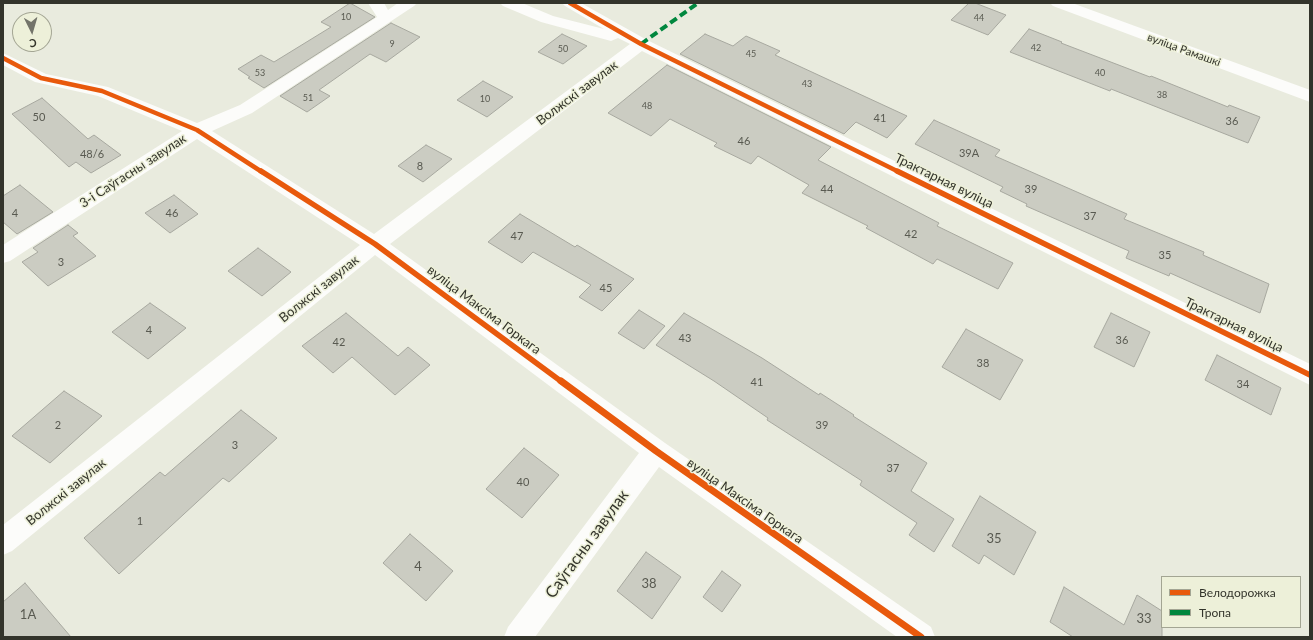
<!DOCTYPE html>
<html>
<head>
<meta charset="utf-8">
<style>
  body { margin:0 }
  #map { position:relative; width:1313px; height:640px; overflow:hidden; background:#e9ebde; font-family:Lato,sans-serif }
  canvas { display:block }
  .frame { position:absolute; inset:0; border:4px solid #33342b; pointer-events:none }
  .legend { position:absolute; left:1161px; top:576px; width:140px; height:52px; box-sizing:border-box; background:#edf0d9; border:1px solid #a3a593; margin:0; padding:5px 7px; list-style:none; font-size:12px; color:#33342b }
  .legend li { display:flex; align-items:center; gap:8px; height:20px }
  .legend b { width:20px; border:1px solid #a3a593 }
  .north { position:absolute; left:12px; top:12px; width:40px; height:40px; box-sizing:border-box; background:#edf0d9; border:1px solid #a3a593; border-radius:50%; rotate:175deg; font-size:11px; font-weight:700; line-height:16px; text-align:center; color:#33342b }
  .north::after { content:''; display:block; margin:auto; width:14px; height:18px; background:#73746a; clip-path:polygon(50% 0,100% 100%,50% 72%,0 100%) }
</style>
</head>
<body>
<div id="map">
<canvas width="1313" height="640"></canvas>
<div class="frame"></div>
<ul class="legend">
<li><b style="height:5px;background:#e8590c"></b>Велодорожка</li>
<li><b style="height:5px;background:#00873e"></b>Тропа</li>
</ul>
<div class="north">С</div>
</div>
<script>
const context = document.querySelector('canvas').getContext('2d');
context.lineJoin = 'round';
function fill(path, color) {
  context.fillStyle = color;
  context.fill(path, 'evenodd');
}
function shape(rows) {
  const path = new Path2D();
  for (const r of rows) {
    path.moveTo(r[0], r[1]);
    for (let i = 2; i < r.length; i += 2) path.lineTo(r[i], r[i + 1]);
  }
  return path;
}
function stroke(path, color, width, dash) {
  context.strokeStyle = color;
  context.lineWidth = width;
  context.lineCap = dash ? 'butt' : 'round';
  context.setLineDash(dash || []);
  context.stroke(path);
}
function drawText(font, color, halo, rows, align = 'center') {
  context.font = font + ' Lato,sans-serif';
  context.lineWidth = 3;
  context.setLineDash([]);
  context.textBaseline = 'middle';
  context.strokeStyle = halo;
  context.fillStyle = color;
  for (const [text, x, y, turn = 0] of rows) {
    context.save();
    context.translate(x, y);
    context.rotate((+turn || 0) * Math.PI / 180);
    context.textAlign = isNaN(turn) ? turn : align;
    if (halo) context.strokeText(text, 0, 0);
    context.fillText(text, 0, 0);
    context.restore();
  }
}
const building = shape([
  [350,3,375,17,264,88,248,78,250,77,238,69,261,55,274,62,331,27,321,22,350,3],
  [969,3,975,3,1006,15,988,35,951,20,969,3],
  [391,23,420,37,386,62,370,54,319,90,330,96,307,112,280,96,391,23],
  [1029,29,1062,42,1061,43,1150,77,1151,76,1228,107,1229,105,1260,117,1248,143,1111,89,1110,91,1010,52,1029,29],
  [562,34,587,46,563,64,538,52,562,34],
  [705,34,733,46,746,36,780,51,775,55,907,116,887,138,856,122,844,134,680,54,705,34],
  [667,65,831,147,818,160,939,223,937,226,1013,263,998,289,937,259,933,264,866,228,868,226,802,193,809,185,758,156,751,164,714,146,717,143,670,119,651,136,608,113,667,65],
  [483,81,513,97,487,117,457,100,483,81],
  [42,98,88,139,94,135,121,155,91,173,76,162,69,167,12,114,42,98],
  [934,120,1000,150,995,156,1127,214,1124,219,1204,252,1203,255,1269,284,1260,313,1170,273,1169,276,1126,258,1129,251,1026,206,1027,204,1000,191,1003,187,915,144,934,120],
  [426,145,452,159,423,182,398,166,426,145],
  [20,185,53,212,17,234,3,222,3,196,20,185],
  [174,195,198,214,170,233,145,213,174,195],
  [520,214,575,247,577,245,634,279,602,311,579,297,591,285,533,252,522,263,488,242,520,214],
  [68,225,78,233,73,236,96,256,48,286,22,262,38,252,33,248,68,225],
  [258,248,291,272,262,296,228,271,258,248],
  [150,303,186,328,148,359,112,332,150,303],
  [639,310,665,326,644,349,618,333,639,310],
  [346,313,398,356,408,347,430,365,395,395,352,357,333,373,302,346,346,313],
  [684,313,762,358,819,395,820,393,854,415,853,416,927,463,911,491,954,519,934,552,909,535,917,523,860,485,862,481,767,420,768,418,714,381,656,345,684,313],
  [1111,313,1150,332,1134,367,1094,347,1111,313],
  [966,329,1023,360,1000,400,942,367,966,329],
  [1217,355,1281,388,1271,415,1205,380,1217,355],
  [64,391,102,416,50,463,12,436,64,391],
  [241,410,277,438,229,482,223,478,119,574,84,538,160,472,165,476,241,410],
  [524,448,559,475,522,518,486,489,524,448],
  [980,496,1036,532,1014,575,984,555,979,564,952,546,980,496],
  [410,534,453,571,426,601,383,563,410,534],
  [646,552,681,577,652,619,617,591,646,552],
  [722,571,741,585,722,612,703,597,722,571],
  [25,583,71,637,3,637,3,602,25,583],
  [1064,587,1124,625,1137,595,1162,611,1162,637,1073,637,1050,622,1064,587]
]);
const minor = shape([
  [368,3,384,3,388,10,398,3,417,3,414,6,252,113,212,131,374,234,630,44,618,38,611,41,541,22,503,6,500,3,522,3,553,16,604,29,565,6,562,3,581,3,647,40,1310,364,1310,385,642,51,390,244,665,443,931,627,935,637,897,637,659,467,535,637,504,637,508,627,639,453,375,255,12,551,3,555,3,525,360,245,197,139,10,261,3,263,3,245,182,131,98,96,35,82,3,65,3,53,46,74,108,87,197,123,240,105,377,17,368,3],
  [1050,3,1072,3,1310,90,1310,102,1053,6,1050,3]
]);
const quiet = shape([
  [641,44,698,3]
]);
const cyclewayFar2 = shape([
  [570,3,641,44,899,172],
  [3,58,41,78,102,91,197,130,262,172]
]);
const cyclewayFar1 = shape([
  [261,171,375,244,562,382],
  [897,171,1310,375]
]);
const cycleway = shape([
  [561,381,656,451,921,637]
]);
const farNumbernames = [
  ["10",346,17],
  ["44",979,18],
  ["9",392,44],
  ["42",1036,48],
  ["50",563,49],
  ["45",751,54],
  ["53",260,73],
  ["40",1100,73],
  ["43",807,84],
  ["38",1162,95],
  ["51",308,98],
  ["10",485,99],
  ["48",647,106]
];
const farStreetnames = [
  ["вуліца Рамашкі",1184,50,20]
];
const numberNames = [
  ["50",39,117],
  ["41",880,118],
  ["36",1232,121],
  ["46",744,141],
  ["39А",969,153],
  ["48/6",92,154],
  ["8",420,166],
  ["44",827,189],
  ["39",1031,189],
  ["4",15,213],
  ["46",172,213],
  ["37",1090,216],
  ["42",911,234],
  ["47",517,236],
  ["35",1165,255],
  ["3",61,262],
  ["45",606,288],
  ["4",149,330],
  ["43",685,338],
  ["36",1122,340],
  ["42",339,342],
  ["38",983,363],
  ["41",757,382],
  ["34",1243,384],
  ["2",58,425],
  ["39",822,425],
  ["3",235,445],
  ["37",893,468],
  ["40",523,482],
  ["1",140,521]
];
const streetNames = [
  ["Волжскі завулак",577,93,-37],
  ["3-і Саўгасны завулак",133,171,-33],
  ["Трактарная вуліца",944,181,26],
  ["Волжскі завулак",319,289,-39],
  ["вуліца Максіма Горкага",484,310,37],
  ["Трактарная вуліца",1234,325,26],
  ["Волжскі завулак",66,492,-39],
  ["вуліца Максіма Горкага",745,501,35]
];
const nearNumbernames = [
  ["35",994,539],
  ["4",418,567],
  ["38",649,584],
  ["1А",28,615],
  ["33",1144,619]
];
const nearStreetnames = [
  ["Саўгасны завулак",587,544,-54]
];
fill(building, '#cbccc2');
stroke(building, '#a7a89f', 1);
fill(minor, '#fcfcfa');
stroke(quiet, '#00873e', 4, [8, 4]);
stroke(cyclewayFar2, '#e8590c', 4.5);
stroke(cyclewayFar1, '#e8590c', 5.5);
stroke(cycleway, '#e8590c', 7);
drawText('9px', '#595a51', null, farNumbernames);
drawText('11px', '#33342b', '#edf0d9', farStreetnames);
drawText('11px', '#595a51', null, numberNames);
drawText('13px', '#33342b', '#edf0d9', streetNames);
drawText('13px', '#595a51', null, nearNumbernames);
drawText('16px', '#33342b', '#edf0d9', nearStreetnames);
</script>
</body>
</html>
